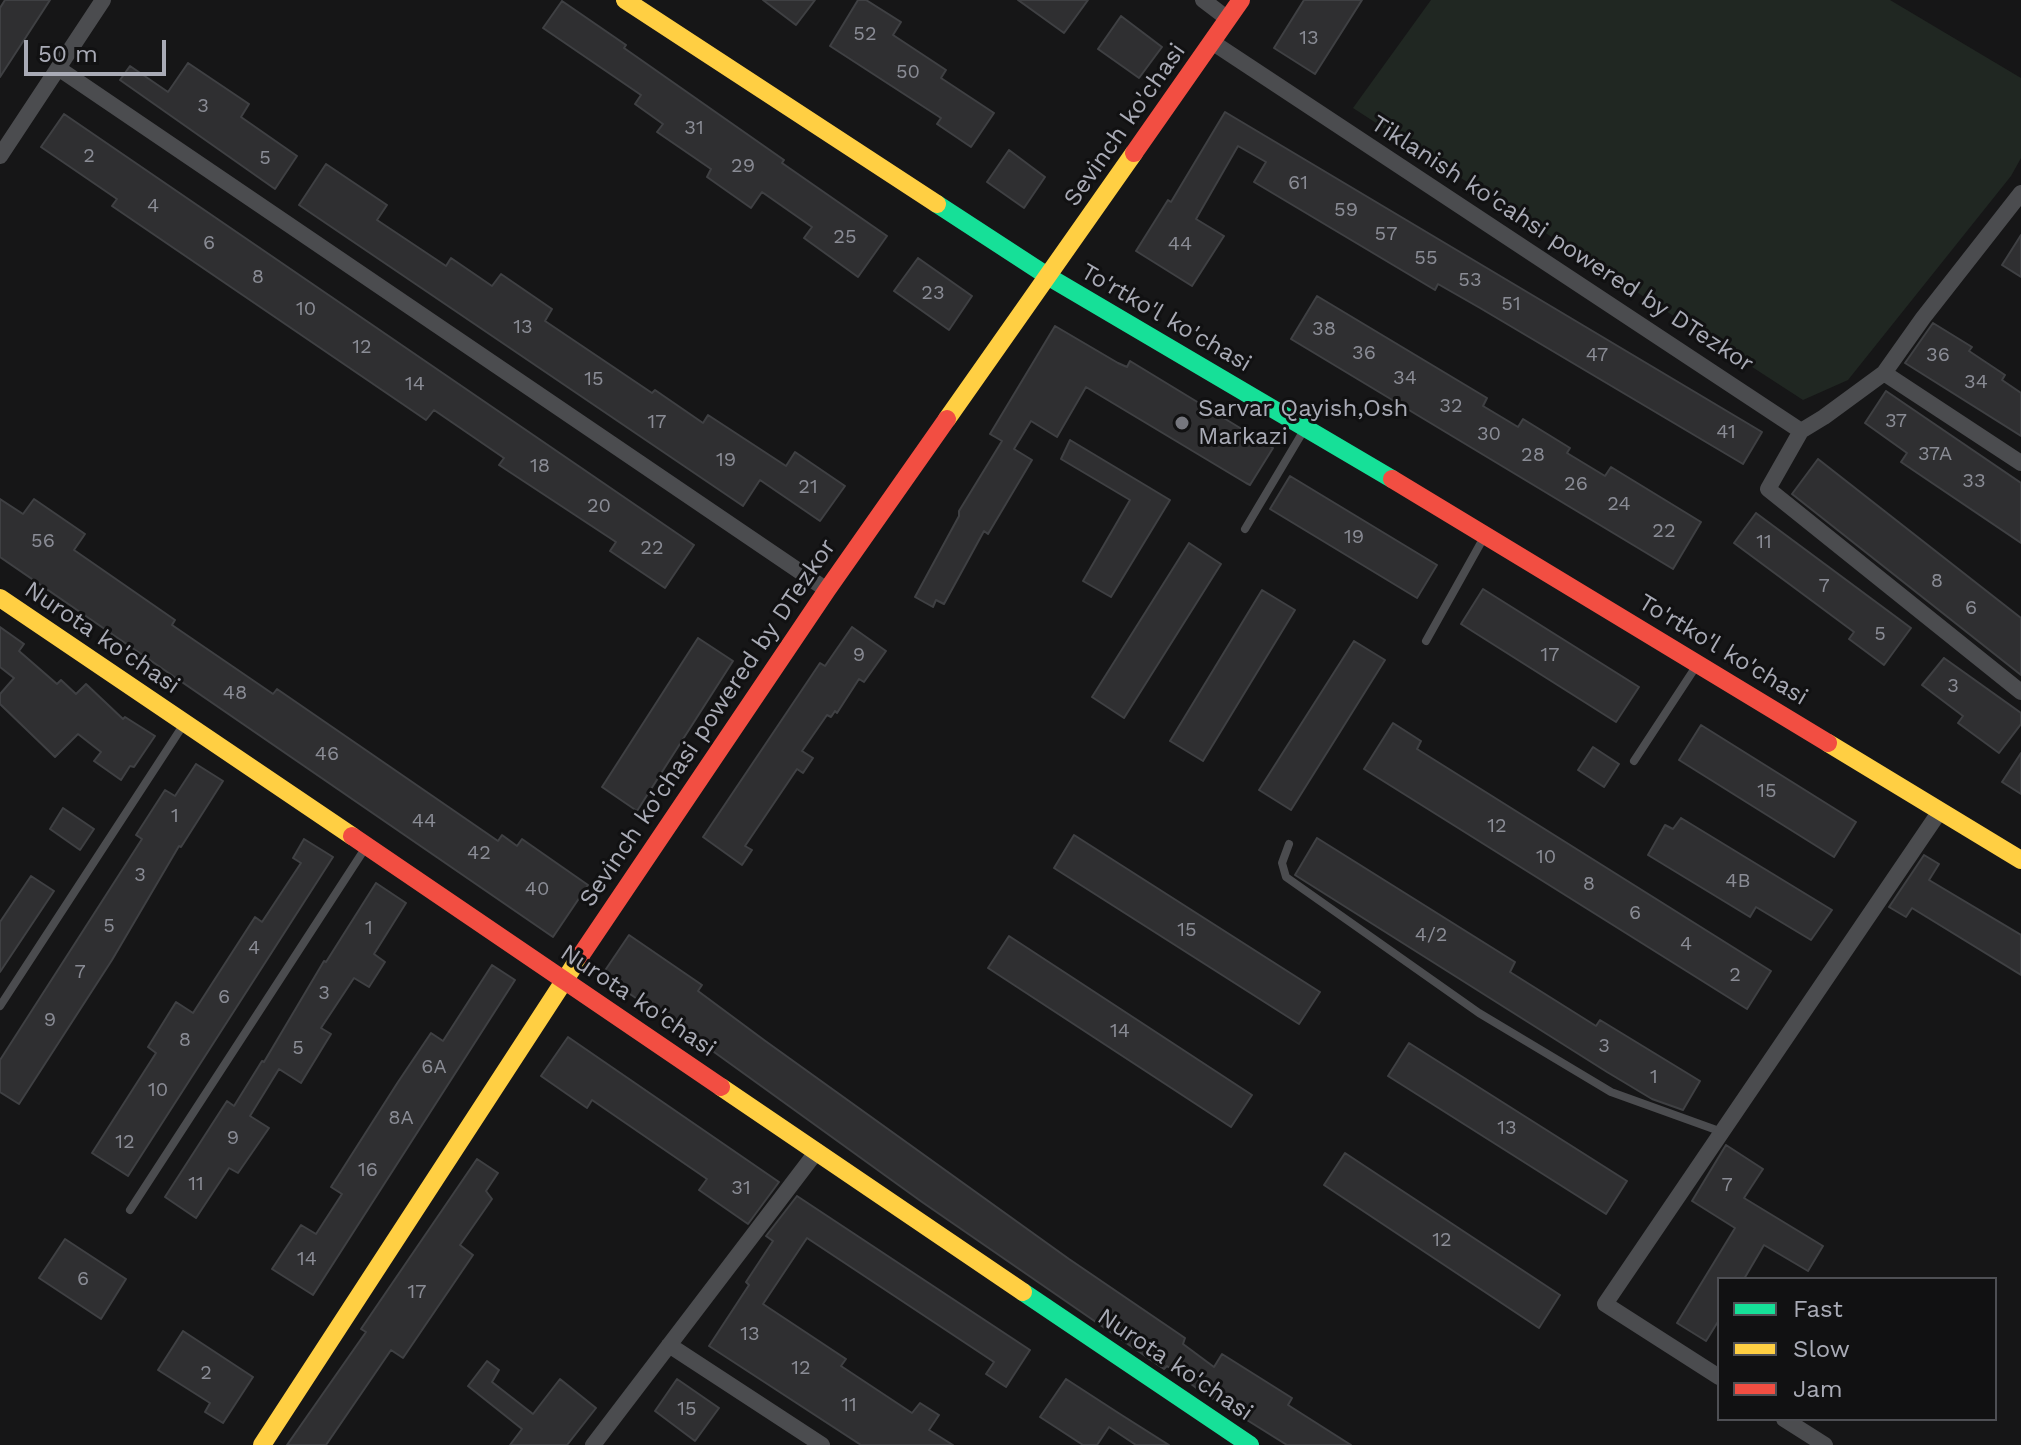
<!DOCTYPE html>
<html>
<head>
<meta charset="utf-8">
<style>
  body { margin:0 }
  #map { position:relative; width:2021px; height:1445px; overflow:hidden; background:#161617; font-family:"Work Sans",sans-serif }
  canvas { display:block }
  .legend { position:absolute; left:1717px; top:1277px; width:280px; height:144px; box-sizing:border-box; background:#111112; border:2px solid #4e4f54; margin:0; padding:10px 14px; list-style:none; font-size:24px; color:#a9abb6 }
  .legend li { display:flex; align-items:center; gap:16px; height:40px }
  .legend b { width:40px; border:2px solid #4e4f54 }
  .scale { position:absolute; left:24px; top:40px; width:142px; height:36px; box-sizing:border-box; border:4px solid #a9abb6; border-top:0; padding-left:10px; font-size:24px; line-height:28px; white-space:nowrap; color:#a9abb6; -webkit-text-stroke:6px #111112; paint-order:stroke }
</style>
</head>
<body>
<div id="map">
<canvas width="2021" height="1445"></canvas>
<ul class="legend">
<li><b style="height:10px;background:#16e098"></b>Fast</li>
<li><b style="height:10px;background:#ffcf43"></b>Slow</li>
<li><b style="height:10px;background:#f24e42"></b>Jam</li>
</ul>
<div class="scale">50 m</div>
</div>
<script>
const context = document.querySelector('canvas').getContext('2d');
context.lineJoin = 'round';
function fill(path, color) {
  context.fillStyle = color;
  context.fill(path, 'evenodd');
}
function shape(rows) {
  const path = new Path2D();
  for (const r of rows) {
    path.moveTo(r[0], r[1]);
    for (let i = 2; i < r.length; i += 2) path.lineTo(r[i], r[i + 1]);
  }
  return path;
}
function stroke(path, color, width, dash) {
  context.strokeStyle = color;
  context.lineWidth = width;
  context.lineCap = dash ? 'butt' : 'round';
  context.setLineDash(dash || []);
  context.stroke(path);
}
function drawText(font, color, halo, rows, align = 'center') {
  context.font = font + ' "Work Sans",sans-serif';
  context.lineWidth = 6;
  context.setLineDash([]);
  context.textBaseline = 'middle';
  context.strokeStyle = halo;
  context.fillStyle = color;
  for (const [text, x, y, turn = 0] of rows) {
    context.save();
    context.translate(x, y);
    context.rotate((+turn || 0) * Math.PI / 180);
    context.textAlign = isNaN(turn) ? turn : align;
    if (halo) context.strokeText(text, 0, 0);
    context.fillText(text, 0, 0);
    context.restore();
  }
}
const green = shape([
  [1431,0,1890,0,2021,78,2021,158,2011,176,1848,380,1803,400,1353,108]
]);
const building = shape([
  [5,0,50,0,0,77,0,8,5,0],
  [763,0,815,0,796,25,763,0],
  [858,0,866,0,901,22,893,35,946,70,941,78,994,113,971,147,937,124,941,118,830,46,858,0],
  [1018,0,1088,0,1064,33,1018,0],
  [1304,0,1362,0,1315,74,1274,48,1304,0],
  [562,1,626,45,624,48,784,160,782,163,887,236,858,277,804,238,812,227,762,192,751,208,707,177,711,169,657,132,663,124,635,104,641,95,543,28,562,1],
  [1121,16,1162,47,1139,78,1098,49,1121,16],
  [188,63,249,104,241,117,297,156,275,189,120,80,130,66,168,92,188,63],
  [1225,112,1762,432,1743,464,1480,308,1438,284,1435,290,1254,182,1266,162,1238,146,1196,219,1224,236,1192,286,1136,251,1168,200,1171,202,1225,112],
  [64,114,694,545,665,588,610,551,616,542,499,465,504,458,434,410,426,420,112,206,117,199,41,147,64,114],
  [1009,150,1045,177,1024,208,987,182,1009,150],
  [326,164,387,205,377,220,446,266,451,258,492,286,501,274,552,309,545,321,652,393,655,390,703,423,708,415,786,466,795,452,845,486,820,521,760,480,743,506,299,205,326,164],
  [2021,235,2021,277,2002,265,2021,235],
  [918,258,972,296,949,330,894,291,918,258],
  [1317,296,1487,398,1483,406,1518,427,1523,419,1570,448,1567,453,1605,476,1611,467,1701,522,1673,569,1291,339,1317,296],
  [1933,323,1972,347,1969,351,2005,375,2002,380,2021,393,2021,436,1905,363,1933,323],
  [1055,326,1118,363,1127,367,1130,361,1273,448,1250,485,1246,483,1086,387,1057,437,1031,421,1014,449,1032,460,988,534,984,531,944,604,936,600,933,607,915,597,959,516,959,511,1002,441,990,434,1055,326],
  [1886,391,2021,483,2021,543,1901,462,1907,453,1865,423,1886,391],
  [1070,440,1170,500,1111,597,1083,581,1130,500,1061,459,1070,440],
  [1818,459,2021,618,2021,675,1792,494,1818,459],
  [1290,476,1437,565,1417,598,1270,509,1290,476],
  [0,499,23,514,34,499,85,534,74,550,175,620,172,625,273,694,277,689,498,841,502,835,517,846,522,839,588,885,553,937,0,557,0,499],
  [1756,513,1911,628,1884,665,1849,639,1854,632,1734,543,1756,513],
  [1189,543,1221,564,1124,718,1092,697,1189,543],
  [1483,589,1639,687,1616,722,1461,624,1483,589],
  [1262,590,1295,610,1203,761,1170,741,1262,590],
  [0,627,24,644,19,651,57,684,61,680,76,694,86,684,123,719,125,717,155,736,134,767,130,766,121,780,94,761,101,752,78,734,55,757,0,704,0,694,14,678,0,667,0,627],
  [852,627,886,651,864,682,859,679,837,713,835,711,831,717,827,715,802,751,813,758,803,773,797,769,745,846,752,850,742,865,703,837,820,663,825,666,852,627],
  [698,638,733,661,637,811,602,787,698,638],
  [1354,641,1385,660,1291,810,1259,790,1354,641],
  [1944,658,2021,713,2021,724,1999,753,1958,723,1963,716,1922,685,1944,658],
  [1393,723,1421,741,1417,749,1771,971,1747,1009,1364,769,1393,723],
  [1701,725,1856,822,1834,857,1679,760,1701,725],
  [1593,747,1619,764,1604,787,1578,770,1593,747],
  [2021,753,2021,794,2002,782,2021,753],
  [196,764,223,781,181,847,179,846,112,960,19,1104,0,1092,0,1060,142,839,136,835,165,790,175,796,196,764],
  [63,808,94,829,80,850,50,829,63,808],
  [1681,818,1832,910,1811,940,1756,907,1750,917,1648,855,1665,825,1673,829,1681,818],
  [1074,835,1320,992,1299,1024,1054,868,1074,835],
  [1317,838,1515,962,1510,972,1596,1026,1600,1020,1700,1081,1683,1110,1652,1099,1607,1072,1295,875,1317,838],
  [304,839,333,857,128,1176,92,1153,156,1053,148,1047,176,1002,193,1013,255,917,262,922,301,863,293,858,304,839],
  [1924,855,1939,864,1929,880,2021,935,2021,975,1912,908,1906,917,1889,907,1924,855],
  [31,876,54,891,0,972,0,922,31,876],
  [376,883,406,903,374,954,385,962,369,987,354,978,321,1028,331,1034,301,1083,279,1069,250,1116,269,1128,238,1173,229,1168,196,1218,165,1197,227,1101,234,1106,262,1061,264,1062,324,961,326,962,376,883],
  [629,935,702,985,698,991,764,1040,1069,1259,1185,1338,1183,1344,1214,1367,1222,1354,1292,1398,1288,1405,1351,1445,1287,1445,1199,1390,1167,1366,1164,1369,922,1202,696,1039,602,975,629,935],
  [1009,936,1252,1095,1231,1127,988,968,1009,936],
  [492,965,515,980,313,1295,272,1269,301,1225,316,1234,342,1194,331,1187,398,1082,431,1033,443,1041,492,965],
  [568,1037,779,1182,748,1224,699,1190,707,1179,592,1100,587,1108,541,1076,568,1037],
  [1409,1043,1627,1181,1606,1214,1388,1076,1409,1043],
  [1726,1145,1763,1169,1744,1198,1823,1246,1808,1271,1764,1245,1744,1279,1719,1279,1719,1320,1706,1341,1677,1323,1735,1228,1692,1201,1726,1145],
  [1345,1153,1560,1295,1539,1328,1324,1185,1345,1153],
  [477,1159,498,1173,486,1191,492,1199,460,1245,473,1255,403,1358,391,1350,326,1445,287,1445,366,1332,361,1329,477,1159],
  [797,1196,1030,1350,1006,1387,986,1374,994,1362,807,1238,763,1304,846,1359,841,1366,912,1413,920,1403,939,1415,929,1430,953,1445,861,1445,709,1346,749,1285,746,1282,773,1241,766,1236,797,1196],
  [65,1239,126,1279,101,1319,39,1278,65,1239],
  [183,1331,253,1377,223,1423,205,1412,210,1403,158,1370,183,1331],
  [487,1361,499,1370,492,1382,533,1414,560,1379,596,1408,567,1445,510,1445,522,1429,468,1386,487,1361],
  [677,1379,719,1408,695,1441,655,1411,677,1379],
  [1066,1379,1120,1414,1169,1445,1136,1445,1109,1427,1097,1445,1083,1445,1040,1417,1066,1379]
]);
const lane = shape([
  [1245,529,1304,430],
  [1426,641,1483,539],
  [1634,761,1695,668],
  [1289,844,1282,863,1286,877,1479,1013,1611,1092,1722,1132],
  [0,1006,182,727],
  [130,1210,364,850]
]);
const street = shape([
  [1203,0,1228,19],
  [1212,42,1801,431,1824,417,1884,373,1923,318,2021,193],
  [58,68,827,590],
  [0,156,103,0],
  [1884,373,2021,463],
  [1801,431,1768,489,2021,692],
  [669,1345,822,1445],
  [1719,1377,1605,1304,1940,811],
  [1784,1419,1825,1445],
  [593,1445,817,1151]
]);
const fast = shape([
  [937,204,1049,277,1392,479],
  [1023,1292,1250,1445]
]);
const slow = shape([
  [625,0,937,204],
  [947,419,1134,153],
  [0,598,352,836],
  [1828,743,2021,860],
  [721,1087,1023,1292],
  [262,1445,581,955]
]);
const jam = shape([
  [1134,153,1241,0],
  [1392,479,1828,743],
  [352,836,721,1087],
  [581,955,827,590,947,419]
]);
const markers = [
  [1182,423,8,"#76777e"]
];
const numberNames = [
  ["52",865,34],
  ["13",1309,38],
  ["50",908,72],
  ["3",203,106],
  ["31",694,128],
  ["2",89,156],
  ["5",265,158],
  ["29",743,166],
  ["61",1298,183],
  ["4",153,206],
  ["59",1346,210],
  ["57",1386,234],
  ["25",845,237],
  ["6",209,243],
  ["44",1180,244],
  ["55",1426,258],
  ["8",258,277],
  ["53",1470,280],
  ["23",933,293],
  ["51",1511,304],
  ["10",306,309],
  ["13",523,327],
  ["38",1324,329],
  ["12",362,347],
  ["36",1364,353],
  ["47",1597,355],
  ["36",1938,355],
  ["34",1405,378],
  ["15",594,379],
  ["34",1976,382],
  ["14",415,384],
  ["32",1451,406],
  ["37",1896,421],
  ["17",657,422],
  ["41",1726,432],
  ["30",1489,434],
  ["37A",1935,454],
  ["28",1533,455],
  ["19",726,460],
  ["18",540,466],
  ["33",1974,481],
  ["26",1576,484],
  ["21",808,487],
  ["24",1619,504],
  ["20",599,506],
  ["22",1664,531],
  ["19",1354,537],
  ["56",43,541],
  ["11",1764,542],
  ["22",652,548],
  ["8",1937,581],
  ["7",1824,586],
  ["6",1971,608],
  ["5",1880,634],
  ["9",859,655],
  ["17",1550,655],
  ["3",1953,686],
  ["48",235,693],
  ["46",327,754],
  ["15",1767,791],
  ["1",175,816],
  ["44",424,821],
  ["12",1497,826],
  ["42",479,853],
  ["10",1546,857],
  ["3",140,875],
  ["4B",1738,881],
  ["8",1589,884],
  ["40",537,889],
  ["6",1635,913],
  ["5",109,926],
  ["1",369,928],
  ["15",1187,930],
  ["4/2",1431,935],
  ["4",1686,944],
  ["4",254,948],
  ["7",80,972],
  ["2",1735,975],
  ["3",324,993],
  ["6",224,997],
  ["9",50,1020],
  ["14",1120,1031],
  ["8",185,1040],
  ["3",1604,1046],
  ["5",298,1048],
  ["6A",434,1067],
  ["1",1654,1077],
  ["10",158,1090],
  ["8A",401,1118],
  ["13",1507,1128],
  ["9",233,1138],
  ["12",125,1142],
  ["16",368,1170],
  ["11",196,1184],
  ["7",1727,1185],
  ["31",741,1188],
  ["12",1442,1240],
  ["14",307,1259],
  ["6",83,1279],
  ["17",417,1292],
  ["13",750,1334],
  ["12",801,1368],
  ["2",206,1373],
  ["11",849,1405],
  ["15",687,1409]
];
const streetNames = [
  ["Sevinch ko'chasi",1125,125,-55],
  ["Tiklanish ko'cahsi powered by DTezkor",1562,244,33],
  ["To'rtko'l ko'chasi",1166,318,30],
  ["Nurota ko'chasi",102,638,34],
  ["To'rtko'l ko'chasi",1723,650,31],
  ["Sevinch ko'chasi powered by DTezkor",708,723,-56],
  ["Nurota ko'chasi",638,1001,34],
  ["Nurota ko'chasi",1175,1365,34]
];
const poiNames = [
  ["Sarvar Qayish,Osh",1198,409],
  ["Markazi",1198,437]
];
fill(green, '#202722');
fill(building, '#2f2f31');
stroke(building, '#3f4043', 2);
stroke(lane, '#4b4c4f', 8);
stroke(street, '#4b4c4f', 16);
stroke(fast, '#16e098', 18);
stroke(slow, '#ffcf43', 18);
stroke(jam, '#f24e42', 18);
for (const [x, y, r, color] of markers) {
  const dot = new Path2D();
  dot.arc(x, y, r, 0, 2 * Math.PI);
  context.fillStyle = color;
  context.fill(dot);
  stroke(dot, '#111112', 3);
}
drawText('20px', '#8a8c95', null, numberNames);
drawText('24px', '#a9abb6', '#111112', streetNames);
drawText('24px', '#a9abb6', '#111112', poiNames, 'left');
</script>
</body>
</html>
